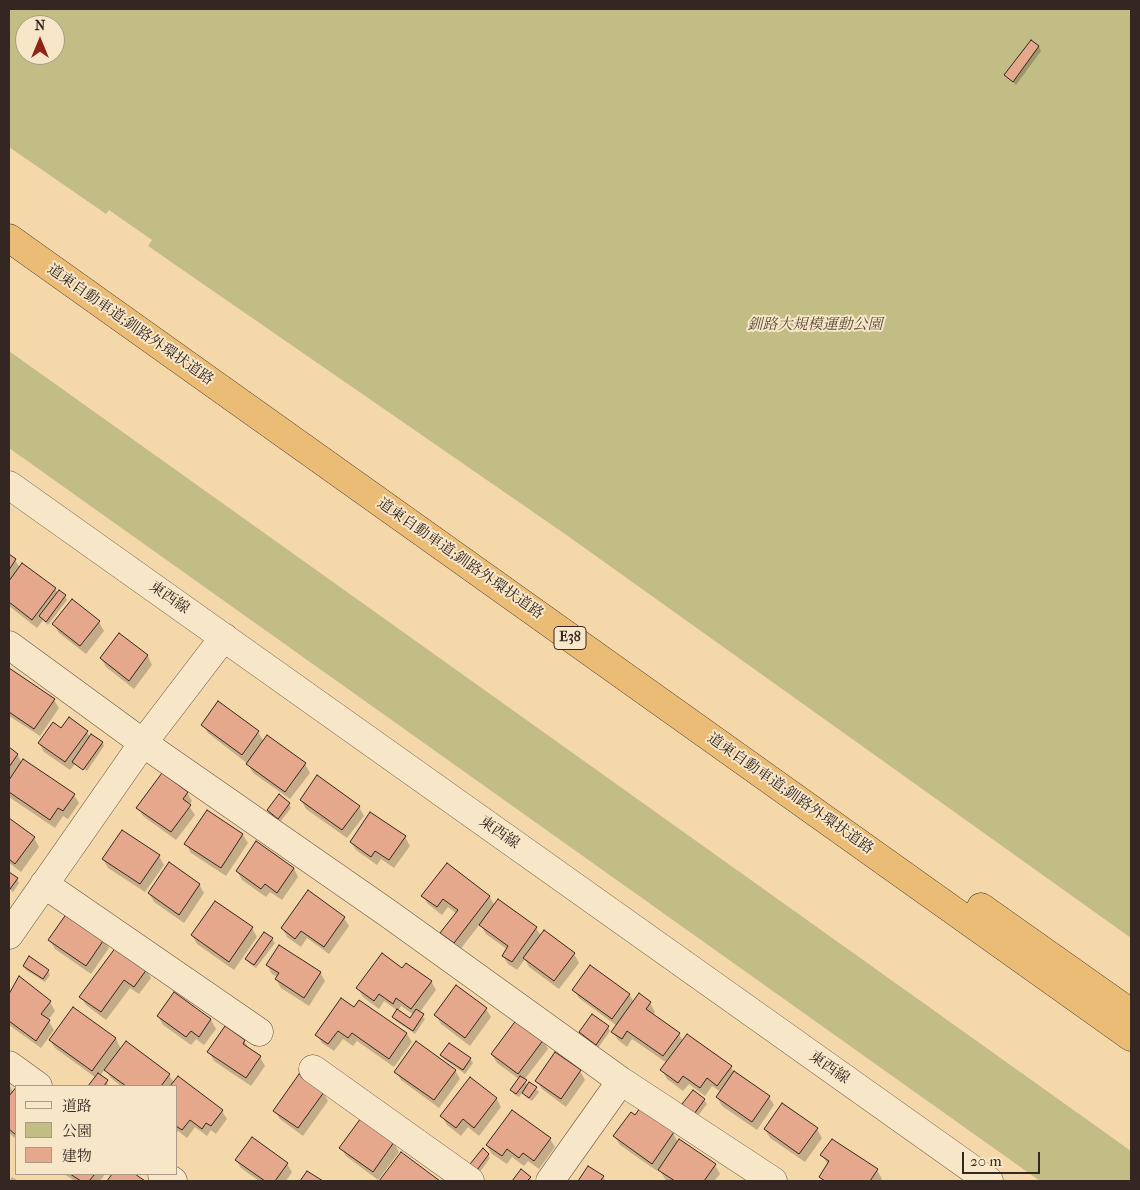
<!DOCTYPE html>
<html>
<head>
<meta charset="utf-8">
<style>
  body { margin:0 }
  #map { position:relative; width:1140px; height:1190px; overflow:hidden; background:#f5d8aa; font-family:"IM FELL French Canon","Noto Serif JP",serif }
  canvas { display:block }
  .frame { position:absolute; inset:0; border:10px solid #342721; pointer-events:none }
  .legend { position:absolute; left:15px; top:1085px; width:162px; height:90px; box-sizing:border-box; background:#f8e6c8; border:1px solid #aa9a85; margin:0; padding:6px 9px; list-style:none; font-size:15px; color:#342721 }
  .legend li { display:flex; align-items:center; gap:10px; height:25px }
  .legend b { width:25px; border:1px solid #aa9a85 }
  .north { position:absolute; left:15px; top:15px; width:50px; height:50px; box-sizing:border-box; background:#f8e6c8; border:1px solid #aa9a85; border-radius:50%; rotate:0deg; font-size:14px; font-weight:700; line-height:20px; text-align:center; color:#342721 }
  .north::after { content:''; display:block; margin:auto; width:18px; height:22px; background:#8f2418; clip-path:polygon(50% 0,100% 100%,50% 72%,0 100%) }
  .scale { position:absolute; left:962px; top:1152px; width:78px; height:22px; box-sizing:border-box; border:2px solid #342721; border-top:0; padding-left:6px; font-size:15px; line-height:18px; white-space:nowrap; color:#342721; -webkit-text-stroke:4px #f8e6c8; paint-order:stroke }
</style>
</head>
<body>
<div id="map">
<canvas width="1140" height="1190"></canvas>
<div class="frame"></div>
<ul class="legend">
<li><b style="height:6px;background:#f8e6c8"></b>道路</li>
<li><b style="height:14px;background:#c2bd84"></b>公園</li>
<li><b style="height:14px;background:#e5a88d"></b>建物</li>
</ul>
<div class="north">N</div>
<div class="scale">20 m</div>
</div>
<script>
const context = document.querySelector('canvas').getContext('2d');
context.lineJoin = 'round';
function fill(path, color) {
  context.fillStyle = color;
  context.fill(path, 'evenodd');
}
function shape(rows) {
  const path = new Path2D();
  for (const r of rows) {
    path.moveTo(r[0], r[1]);
    for (let i = 2; i < r.length; i += 2) path.lineTo(r[i], r[i + 1]);
  }
  return path;
}
function stroke(path, color, width, dash) {
  context.strokeStyle = color;
  context.lineWidth = width;
  context.lineCap = dash ? 'butt' : 'round';
  context.setLineDash(dash || []);
  context.stroke(path);
}
function drawText(font, color, halo, rows, align = 'center') {
  context.font = font + ' "IM FELL French Canon","Noto Serif JP",serif';
  context.lineWidth = 4;
  context.setLineDash([]);
  context.textBaseline = 'middle';
  context.strokeStyle = halo;
  context.fillStyle = color;
  for (const [text, x, y, turn = 0] of rows) {
    context.save();
    context.translate(x, y);
    context.rotate((+turn || 0) * Math.PI / 180);
    context.textAlign = isNaN(turn) ? turn : align;
    if (halo) context.strokeText(text, 0, 0);
    context.fillText(text, 0, 0);
    context.restore();
  }
}
const green = shape([
  [9,9,1131,9,1131,938,565,534,148,246,152,240,109,210,106,214,9,147],
  [25,25,55,25,55,55,25,55],
  [9,351,1131,1151,1131,1181,1040,1181,9,448]
]);
const shadow = shape([
  [1031,42,1039,47,1041,51,1016,85,1006,75],
  [9,556,15,560,20,568,55,589,58,593,65,596,67,600,48,625,43,620,37,628,9,606],
  [99,622,104,631,86,654,59,633,54,624],
  [120,635,148,656,152,665,134,689,106,667,101,658],
  [9,669,54,700,59,708,40,736,9,716],
  [219,703,258,732,264,742,305,764,310,773,290,799,253,773,248,764,208,733,203,725],
  [87,732,90,737,102,742,104,746,87,771,76,763,70,770,44,752,39,743],
  [9,749,17,754,22,763,74,795,79,803,68,819,63,816,55,828,9,797],
  [187,792,192,801,189,806,195,815,176,840,143,816,138,808],
  [301,800,359,807,364,816,347,838,306,809],
  [289,804,291,808,280,822,270,814,268,810],
  [208,811,243,835,248,843,226,876,191,853,186,844],
  [9,820,34,838,39,847,21,872,9,863],
  [405,837,410,846,394,868,381,859,377,865,356,850,351,842],
  [159,856,164,865,145,892,108,868,103,859],
  [294,868,298,877,282,900,270,892,266,897,242,880,237,871],
  [9,874,17,879,19,883,13,892,9,889],
  [199,884,204,893,184,923,154,902,149,893],
  [423,896,489,896,495,906,536,928,541,936,544,932,574,954,579,963,559,989,529,967,525,959,517,970,508,964,503,956,508,950,486,934,480,924,459,951,447,941,442,933,457,914,448,907,442,915,428,904],
  [215,903,252,928,257,937,234,970,197,944,192,935],
  [344,918,349,926,329,954,307,938,301,947,287,937,282,928],
  [265,934,272,939,275,943,256,968,249,963,247,959],
  [104,939,109,948,91,974,55,949,50,941],
  [267,965,320,972,325,981,309,1006,281,988,276,979,278,977,272,974],
  [24,966,48,971,50,975,45,982,26,970],
  [146,969,151,978,139,994,130,988,106,1020,86,1005,81,997],
  [403,969,431,981,436,990,419,1013,425,1019,415,1034,396,1021,394,1017,398,1011,384,1001,379,1009,363,997,358,988],
  [401,1006,414,1015,410,1019,398,1011],
  [19,978,50,1002,55,1011,48,1020,54,1030,41,1048,9,1025,9,996],
  [574,990,629,994,634,1002,650,1003,655,1012,653,1015,679,1034,683,1041,731,1067,734,1073,769,1097,774,1105,757,1130,722,1106,717,1097,721,1092,712,1086,705,1096,689,1084,683,1091,667,1079,662,1070,667,1063,632,1039,627,1047,618,1040,613,1032,617,1026,579,998],
  [174,994,211,1020,216,1029,204,1045,196,1039,191,1045,163,1025,158,1016],
  [360,1001,407,1034,412,1042,394,1067,357,1041,353,1046,343,1039,334,1051,322,1043,317,1035,354,1009],
  [73,1009,116,1039,121,1049,169,1075,174,1083,222,1111,227,1119,216,1134,211,1130,207,1136,195,1127,187,1138,178,1131,176,1134,176,1086,121,1086,111,1078,105,1069,100,1076,107,1081,108,1086,89,1086,96,1078,55,1048,50,1040],
  [486,1009,491,1017,470,1046,441,1024,436,1015],
  [608,1027,610,1031,598,1048,583,1036,580,1032],
  [543,1040,548,1049,524,1080,528,1086,530,1083,539,1092,532,1101,526,1097,523,1092,519,1097,514,1094,512,1090,519,1079,497,1063,492,1055],
  [244,1041,250,1050,260,1057,265,1066,251,1086,214,1061,209,1052],
  [449,1044,470,1059,473,1063,465,1074,444,1059,442,1055],
  [455,1070,460,1079,439,1108,401,1080,396,1072],
  [580,1071,585,1080,566,1107,542,1089,537,1081],
  [9,1084,13,1092,16,1088,16,1139,9,1133],
  [323,1092,328,1101,303,1136,280,1119,275,1111],
  [693,1092,704,1100,707,1104,697,1117,686,1108,684,1105],
  [496,1098,501,1107,479,1136,468,1127,461,1136,447,1125,442,1116],
  [765,1129,817,1129,822,1138,805,1162,770,1138],
  [673,1133,678,1142,715,1165,720,1174,714,1181,668,1181,665,1179,659,1169,657,1171,620,1145,615,1137],
  [550,1139,555,1147,539,1169,528,1161,524,1166,512,1157,507,1164,492,1154,487,1146],
  [394,1143,399,1152,378,1180,346,1156,341,1148],
  [402,1154,438,1181,380,1181],
  [488,1155,490,1158,479,1173,473,1168],
  [822,1155,877,1170,882,1179,880,1181,823,1181,820,1177,828,1165],
  [236,1160,287,1164,292,1172,286,1181,259,1181,241,1168],
  [589,1168,603,1177,606,1181,579,1181],
  [522,1171,530,1177,532,1181,514,1181],
  [64,1174,105,1174,100,1181,75,1181],
  [114,1174,133,1174,143,1181,108,1181],
  [12,1177,18,1181,9,1181]
]);
const building = shape([
  [1031,40,1039,46,1013,82,1004,75,1031,40],
  [9,554,16,559,9,570,9,554],
  [22,563,56,588,32,620,9,602,9,581,22,563],
  [59,590,66,595,46,622,39,616,59,590],
  [72,599,100,621,80,646,52,624,72,599],
  [119,633,148,655,129,681,100,658,119,633],
  [9,668,55,699,34,729,9,712,9,668],
  [218,701,259,731,242,755,201,725,218,701],
  [69,717,88,731,65,762,38,743,53,722,61,728,69,717],
  [91,734,103,742,83,770,72,762,91,734],
  [267,735,306,763,285,792,246,764,267,735],
  [9,747,18,754,9,767,9,747],
  [23,759,75,794,63,811,58,808,50,820,9,792,9,780,23,759],
  [162,773,188,792,183,799,191,805,171,832,136,808,162,773],
  [317,775,360,806,342,830,300,800,317,775],
  [279,794,290,803,278,819,267,810,279,794],
  [207,810,243,834,221,868,184,844,207,810],
  [370,812,406,836,389,860,375,851,371,857,350,842,370,812],
  [9,818,35,837,15,864,9,859,9,818],
  [122,830,160,855,140,884,102,859,122,830],
  [256,841,294,868,277,893,265,884,261,889,236,871,256,841],
  [169,862,200,884,179,915,148,893,169,862],
  [447,863,490,896,454,943,440,933,458,910,443,899,437,907,421,896,447,863],
  [9,872,18,878,10,889,9,888,9,872],
  [308,890,345,917,324,947,301,931,295,939,281,928,308,890],
  [498,899,537,927,512,962,502,956,508,946,479,925,498,899],
  [215,901,253,927,229,962,191,935,215,901],
  [67,913,105,938,86,966,48,940,67,913],
  [544,930,575,953,554,981,523,958,544,930],
  [264,932,273,938,254,965,245,959,264,932],
  [279,945,321,972,304,998,275,979,279,973,266,965,279,945],
  [116,947,147,969,134,987,124,980,101,1012,79,997,116,947],
  [382,953,402,968,406,963,432,981,411,1009,396,998,393,1004,379,994,374,1001,356,988,382,953],
  [29,956,49,970,43,979,23,966,29,956],
  [590,965,630,994,612,1019,572,990,590,965],
  [19,976,51,1001,41,1014,50,1020,36,1041,9,1021,9,994,19,976],
  [456,985,487,1008,465,1038,434,1015,456,985],
  [174,992,211,1019,199,1037,191,1031,186,1037,157,1016,174,992],
  [639,993,651,1002,646,1009,680,1033,663,1056,627,1031,622,1039,611,1032,639,993],
  [341,998,354,1007,359,1000,407,1033,389,1059,352,1033,348,1038,338,1031,328,1044,315,1035,341,998],
  [73,1007,116,1038,92,1071,49,1040,73,1007],
  [397,1009,410,1018,416,1009,424,1014,413,1031,392,1017,397,1009],
  [592,1014,609,1026,596,1045,579,1032,592,1014],
  [517,1019,544,1039,518,1074,491,1054,517,1019],
  [225,1026,245,1040,243,1044,261,1056,246,1078,207,1052,225,1026],
  [687,1034,732,1066,717,1086,707,1078,700,1088,683,1076,678,1083,660,1070,687,1034],
  [126,1041,170,1074,161,1086,126,1086,104,1070,126,1041],
  [416,1041,456,1070,434,1100,394,1072,416,1041],
  [449,1043,471,1058,463,1070,440,1055,449,1043],
  [555,1052,581,1070,561,1099,535,1081,555,1052],
  [734,1071,770,1096,752,1122,716,1097,734,1071],
  [98,1073,108,1080,104,1086,88,1086,98,1073],
  [299,1074,324,1092,298,1128,273,1111,299,1074],
  [178,1076,223,1110,211,1126,206,1123,202,1129,190,1120,182,1130,176,1126,176,1086,170,1086,178,1076],
  [520,1076,527,1080,516,1094,510,1090,520,1076],
  [470,1077,497,1098,474,1128,463,1119,456,1128,440,1116,470,1077],
  [529,1082,537,1087,529,1098,522,1093,529,1082],
  [17,1086,16,1086,16,1135,9,1129,9,1096,17,1086],
  [693,1090,705,1099,694,1114,682,1104,693,1090],
  [782,1103,818,1128,799,1154,764,1129,782,1103],
  [640,1108,674,1132,652,1164,613,1136,631,1112,635,1115,640,1108],
  [512,1110,551,1138,534,1161,523,1153,519,1158,507,1149,502,1156,486,1145,512,1110],
  [361,1118,394,1142,373,1172,339,1148,361,1118],
  [252,1137,288,1163,275,1181,265,1181,235,1160,252,1137],
  [679,1139,716,1164,704,1181,675,1181,658,1170,679,1139],
  [832,1139,878,1169,870,1181,825,1181,819,1177,829,1161,820,1155,832,1139],
  [483,1148,489,1154,477,1170,470,1164,483,1148],
  [401,1152,440,1181,379,1181,401,1152],
  [588,1166,604,1176,601,1180,602,1181,578,1181,588,1166],
  [521,1169,531,1177,527,1181,512,1181,521,1169],
  [307,1171,323,1181,300,1181,307,1171],
  [70,1174,95,1174,89,1181,81,1181,70,1174],
  [112,1174,135,1174,145,1181,107,1181,112,1174]
]);
const street = shape([
  [9,485,989,1181],
  [9,645,143,743,389,914,621,1081,773,1181],
  [44,884,259,1032],
  [9,935,143,743,224,637],
  [9,1065,38,1086],
  [313,1069,470,1181],
  [162,1174,173,1181],
  [550,1181,621,1081]
]);
const highway = shape([
  [9,238,1131,1037],
  [981,907,1131,1013]
]);
const shields = [
  [570,638,32]
];
const shieldNames = [
  ["E38",570,638]
];
const streetNames = [
  ["道東自動車道;釧路外環状道路",130,325,35],
  ["道東自動車道;釧路外環状道路",460,559,35],
  ["東西線",169,598,35],
  ["道東自動車道;釧路外環状道路",790,794,35],
  ["東西線",499,833,35],
  ["東西線",829,1068,35]
];
const parkNames = [
  ["釧路大規模運動公園",815,325]
];
fill(green, '#c2bd84');
fill(shadow, '#0003');
fill(building, '#e5a88d');
stroke(building, '#342721', 1);
stroke(street, '#645343', 29);
stroke(highway, '#342721', 29);
stroke(street, '#f8e6c8', 28);
stroke(highway, '#eabc75', 28);
for (const [x, y, w] of shields) {
  const box = new Path2D();
  box.roundRect(x - w / 2, y - 11.5, w, 23, 4);
  context.fillStyle = '#f8e6c8';
  context.fill(box);
  stroke(box, '#342721', 1);
}
drawText('bold 14px', '#342721', null, shieldNames);
drawText('15px', '#342721', '#f8e6c8', streetNames);
drawText('italic 15px', '#584c3a', '#f8e6c8', parkNames);
</script>
</body>
</html>
